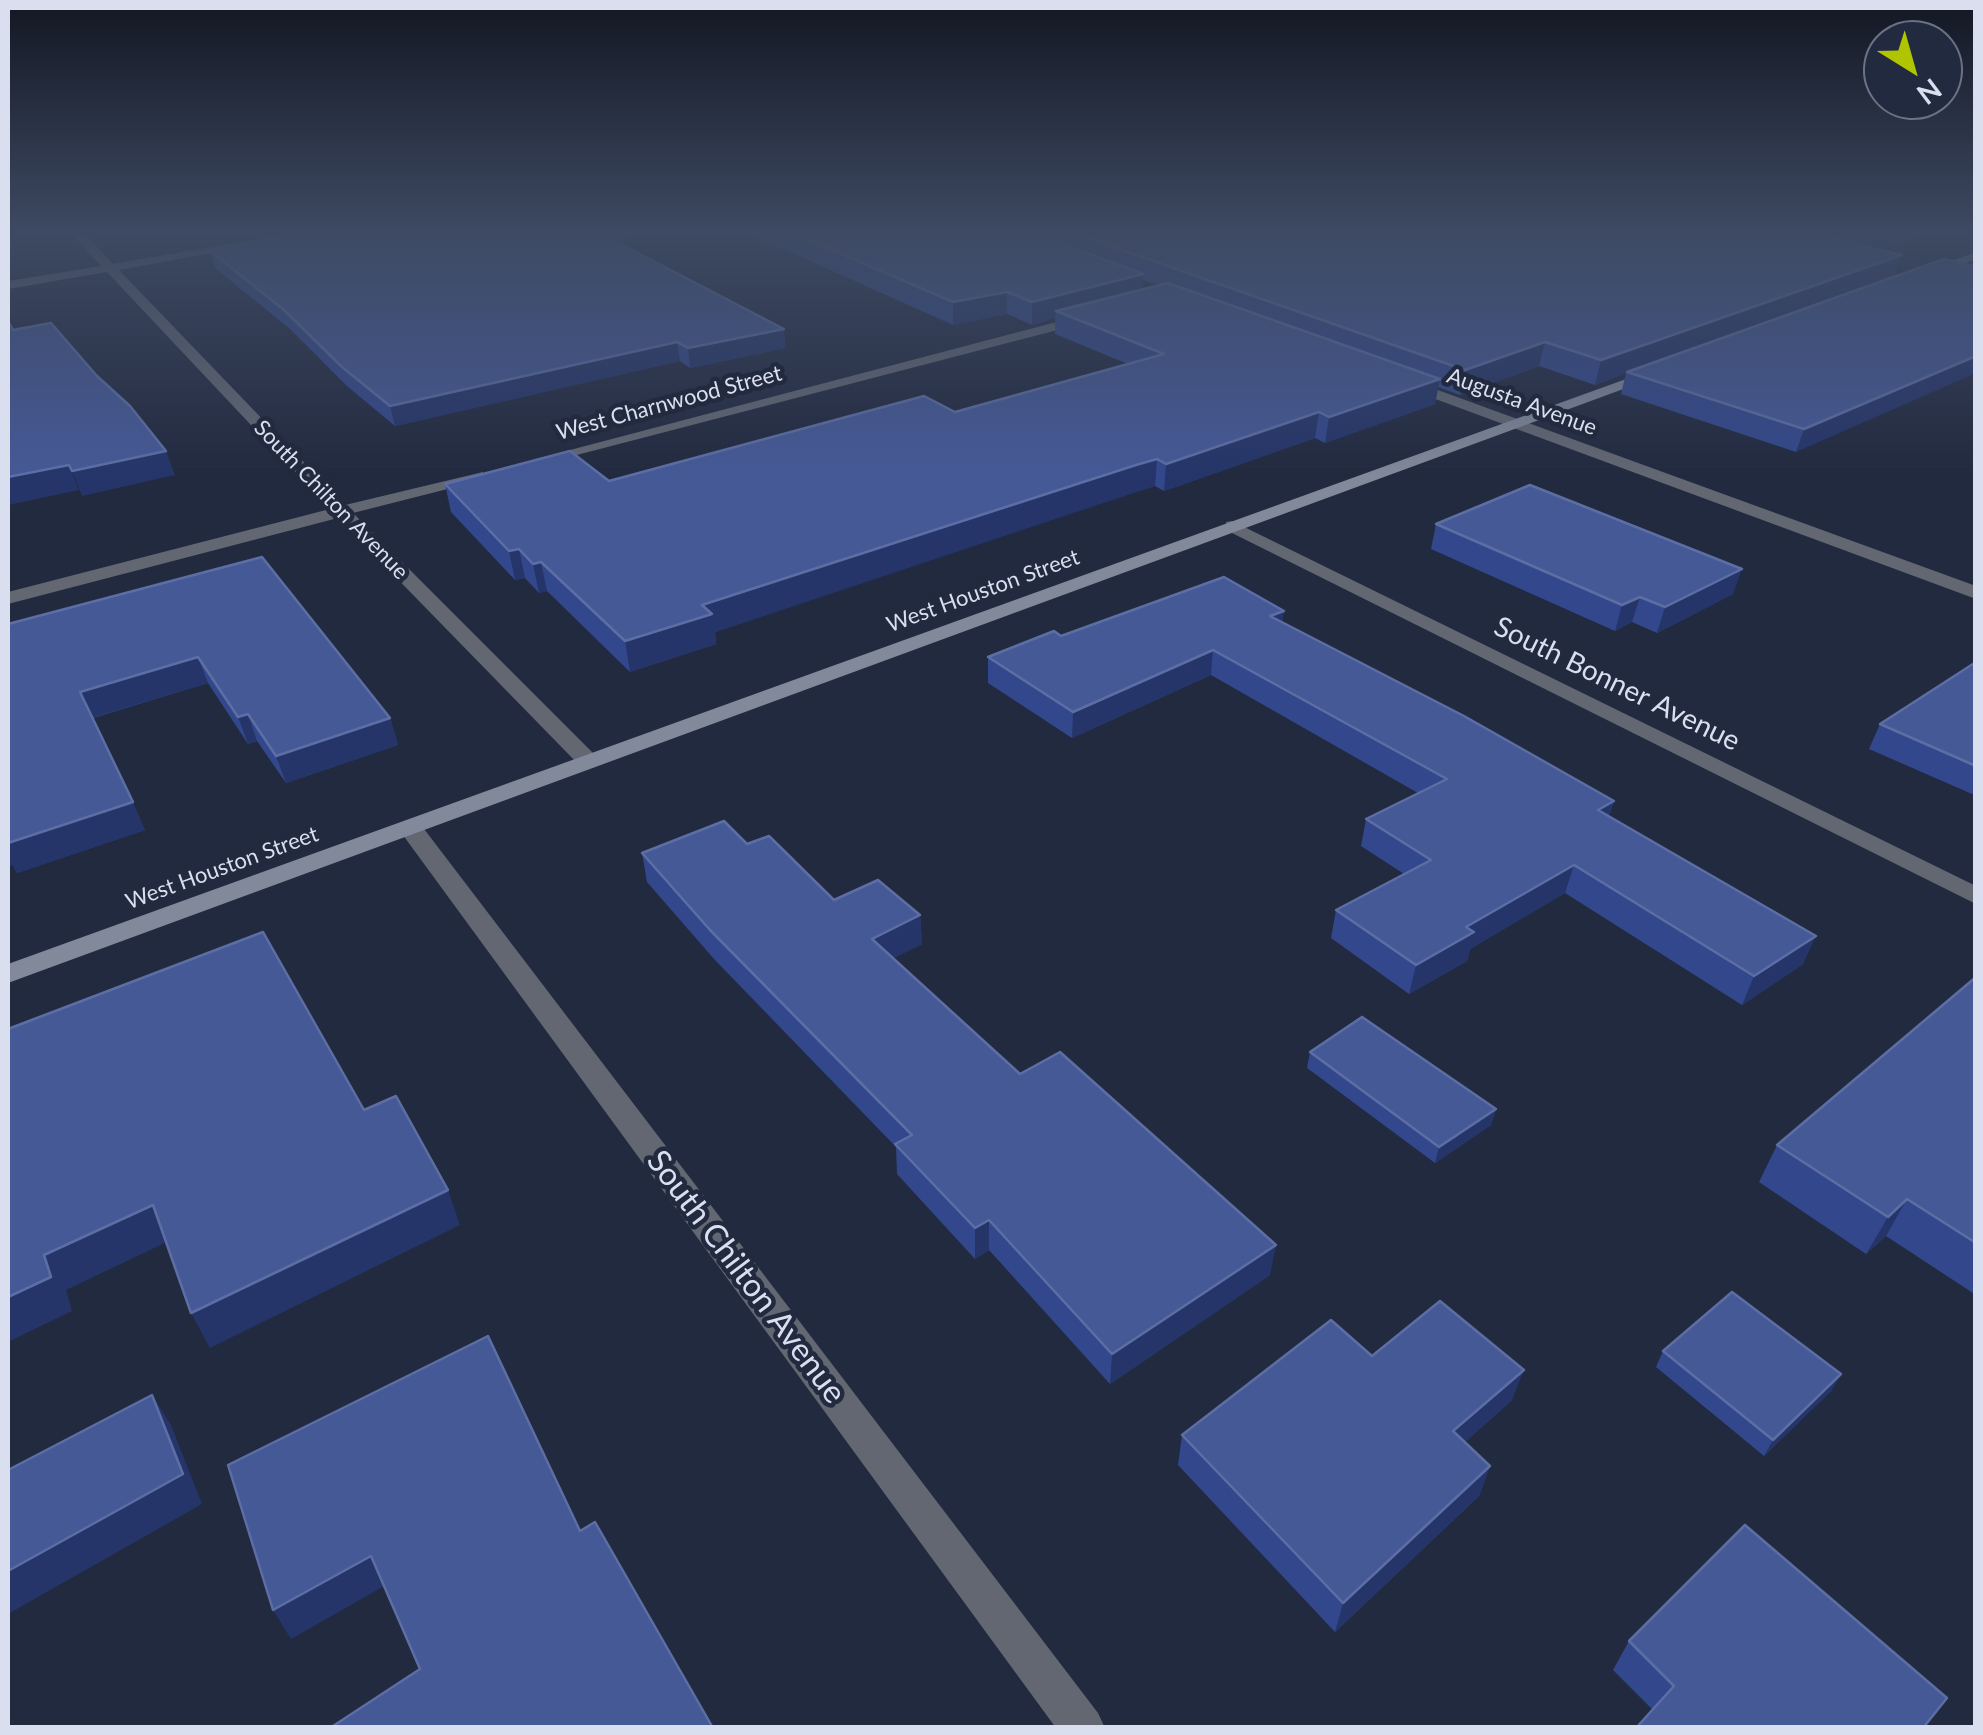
<!DOCTYPE html>
<html>
<head>
<meta charset="utf-8">
<style>
  body { margin:0 }
  #map { position:relative; width:1983px; height:1735px; overflow:hidden; background:#222a3f; font-family:Lato,sans-serif }
  canvas { display:block }
  .frame { position:absolute; inset:0; border:10px solid #d9dfee; pointer-events:none }
  .north { position:absolute; left:1863px; top:20px; width:100px; height:100px; box-sizing:border-box; background:#222a3f; border:2px solid #6b7285; border-radius:50%; rotate:143deg; font-size:28px; font-weight:700; line-height:40px; text-align:center; color:#d9dfee }
  .north::after { content:''; display:block; margin:auto; width:35px; height:45px; background:#b0c502; clip-path:polygon(50% 0,100% 100%,50% 72%,0 100%) }
</style>
</head>
<body>
<div id="map">
<canvas width="1983" height="1735"></canvas>
<div class="frame"></div>
<div class="north">N</div>
</div>
<script>
const context = document.querySelector('canvas').getContext('2d');
context.lineJoin = 'round';
function shape(rows) {
  const path = new Path2D();
  for (const r of rows) {
    path.moveTo(r[0], r[1]);
    for (let i = 2; i < r.length; i += 2) path.lineTo(r[i], r[i + 1]);
  }
  return path;
}
function fill(path, color) {
  context.fillStyle = color;
  context.fill(path, 'evenodd');
}
function stroke(path, color, width, dash) {
  context.strokeStyle = color;
  context.lineWidth = width;
  context.lineCap = dash ? 'butt' : 'round';
  context.setLineDash(dash || []);
  context.stroke(path);
}
function drawText(font, color, halo, rows, align = 'center') {
  context.font = font + ' Lato,sans-serif';
  context.lineWidth = 9;
  context.setLineDash([]);
  context.textBaseline = 'middle';
  context.strokeStyle = halo;
  context.fillStyle = color;
  for (const [text, x, y, turn = 0] of rows) {
    context.save();
    context.translate(x, y);
    context.rotate((+turn || 0) * Math.PI / 180);
    context.textAlign = isNaN(turn) ? turn : align;
    if (halo) context.strokeText(text, 0, 0);
    context.fillText(text, 0, 0);
    context.restore();
  }
}
const street = shape([
  [72,234,85,234,113,264,287,234,315,234,119,270,345,505,483,472,483,480,353,513,596,756,599,761,596,766,580,766,338,518,8,604,8,592,330,509,107,272,8,289,8,281,101,266,72,234],
  [1087,314,1092,315,1092,321,546,463,532,460,1087,314],
  [1403,381,1413,381,1976,586,1976,599,1403,387,1403,381],
  [1232,521,1976,886,1976,904,1226,530,1226,522,1232,521],
  [409,819,418,821,1098,1713,1105,1728,1056,1728,400,831,397,826,409,819]
]);
const secondary = shape([
  [1976,252,1976,259,1927,277,1917,274,1976,252],
  [1651,370,1658,374,1656,377,8,983,8,964,1651,370]
]);
const wall = shape([
  [280,234,629,234,623,246,784,329,785,348,690,368,680,361,395,426,347,386,290,329,215,268,210,251,281,239],
  [750,234,1928,234,1882,250,1894,276,1944,259,1796,452,1621,394,1626,373,1595,385,1539,366,1460,395,1438,387,1435,404,1325,443,1315,438,1164,491,1155,486,1134,492,715,632,716,644,630,672,547,591,539,593,525,578,515,580,451,512,445,484,609,481,955,412,1128,364,1055,334,1055,318,1032,325,1007,314,953,325],
  [1143,280,1158,285,1142,289],
  [1436,524,1733,594,1657,633,1632,622,1615,631,1431,549],
  [262,557,390,718,398,745,286,783,257,741,248,744,208,683,93,718,145,830,17,873,13,865,8,624],
  [1283,623,1614,801,1609,816,1803,964,1742,1005,1565,893,1470,949,1467,961,1409,994,1331,938,1336,910,1404,874,1361,846,1366,819,1418,793,1211,675,1072,738,988,683,988,657],
  [1976,662,1976,792,1972,794,1869,749,1880,724],
  [747,844,834,900,920,915,922,944,893,958,1020,1074,1270,1275,1110,1384,989,1250,975,1259,897,1174,896,1147,714,959,647,882,642,853],
  [1976,977,1976,1295,1886,1236,1866,1254,1759,1182,1777,1145],
  [1310,1052,1496,1109,1491,1125,1435,1163,1307,1068],
  [1663,1351,1832,1390,1764,1456,1656,1367],
  [1372,1356,1512,1400,1465,1442,1490,1466,1479,1496,1335,1632,1178,1465,1182,1435],
  [1629,1641,1923,1728,1652,1709,1613,1670]
]);
const shadedWall = shape([
  [618,234,629,234,617,258,615,241],
  [1928,234,1865,256,1872,235],
  [1902,255,1894,276,1595,385,1601,360],
  [1143,274,1142,296,1056,311,1055,318,1032,325,1032,302],
  [1007,292,1007,314,953,325,953,302],
  [784,329,785,348,690,368,688,348],
  [677,342,680,361,395,426,390,406],
  [1545,342,1539,366,1460,395,1465,370],
  [1976,356,1976,373,1796,452,1804,429],
  [1440,379,1435,404,1325,443,1329,417],
  [1319,412,1315,438,1164,491,1166,464],
  [166,451,175,475,82,496,72,471],
  [1157,459,1155,486,715,632,716,644,630,672,625,641,702,605],
  [69,465,79,490,8,505,8,477],
  [519,549,525,578,515,580,509,551],
  [541,562,547,591,539,593,533,564],
  [1742,569,1733,594,1657,633,1665,607],
  [1640,597,1632,622,1615,631,1622,605],
  [1284,611,1281,636,1270,616],
  [1213,650,1211,675,1072,738,1073,712],
  [198,657,208,683,91,718,80,692],
  [248,714,257,741,248,744,238,717],
  [390,718,398,745,286,783,276,756],
  [1614,801,1605,828,1598,810],
  [133,802,145,830,17,873,13,865,8,867,8,843],
  [1574,865,1565,893,1470,949,1467,961,1409,994,1416,965,1466,927],
  [920,915,922,944,874,968,872,939],
  [1816,936,1803,964,1742,1005,1754,976],
  [1496,1109,1491,1125,1435,1163,1439,1147],
  [448,1190,460,1225,210,1348,191,1313],
  [1907,1199,1886,1236,1866,1254,1888,1217],
  [153,1205,171,1240,66,1290,72,1311,8,1342,8,1297,44,1255],
  [989,1220,989,1250,975,1259,975,1228],
  [1276,1245,1270,1275,1110,1384,1112,1354],
  [1524,1370,1512,1400,1443,1462,1453,1431],
  [1841,1374,1832,1390,1764,1456,1773,1440],
  [152,1395,171,1425,202,1504,8,1614,8,1571],
  [1490,1466,1479,1496,1335,1632,1343,1603],
  [371,1556,386,1585,291,1639,273,1610]
]);
const building = shape([
  [287,234,618,234,615,241,784,329,688,348,677,342,390,406,342,367,284,310,210,251,290,237,287,234],
  [795,234,1036,234,1143,274,1032,302,1007,292,953,302,795,234],
  [1076,234,1817,234,1902,255,1601,360,1545,342,1465,370,1076,234],
  [1944,259,1976,267,1976,356,1804,429,1627,372,1944,259],
  [1168,283,1440,379,1329,417,1319,412,1166,464,1157,459,1136,465,702,605,712,614,625,641,541,562,533,564,519,549,509,551,445,484,570,451,609,481,924,396,955,412,1164,354,1056,311,1168,283],
  [8,321,13,330,51,323,97,376,130,406,166,451,72,471,69,465,8,477,8,321],
  [1530,485,1742,569,1665,607,1640,597,1622,605,1436,524,1530,485],
  [262,557,390,718,276,756,248,714,238,717,198,657,80,692,133,802,8,843,8,624,262,557],
  [1224,577,1284,611,1270,616,1464,716,1614,801,1598,810,1816,936,1754,976,1574,865,1466,927,1474,932,1416,965,1336,910,1431,860,1366,819,1447,779,1213,650,1073,712,988,657,1054,631,1061,636,1224,577],
  [1976,662,1976,766,1880,724,1976,662],
  [724,821,747,844,769,836,834,900,878,880,920,915,872,939,1020,1074,1060,1052,1276,1245,1112,1354,989,1220,975,1228,895,1144,912,1135,710,930,642,853,724,821],
  [263,932,364,1110,396,1096,448,1190,191,1313,153,1205,44,1255,51,1277,8,1297,8,1029,263,932],
  [1976,977,1976,1243,1907,1199,1888,1217,1777,1145,1976,977],
  [1362,1017,1496,1109,1439,1147,1310,1052,1362,1017],
  [1732,1292,1841,1374,1773,1440,1663,1351,1732,1292],
  [1440,1301,1524,1370,1453,1431,1490,1466,1343,1603,1182,1435,1331,1320,1372,1356,1440,1301],
  [488,1336,580,1531,595,1522,713,1728,330,1728,420,1669,371,1556,273,1610,228,1465,488,1336],
  [152,1395,183,1474,8,1571,8,1470,152,1395],
  [1745,1525,1947,1698,1923,1728,1636,1728,1674,1686,1629,1641,1745,1525]
]);
const farStreetnames = [
  ["Augusta Avenue",1522,402,20],
  ["West Charnwood Street",669,403,-15],
  ["South Chilton Avenue",331,500,46],
  ["West Houston Street",983,591,-20],
  ["West Houston Street",222,868,-20]
];
const streetNames = [
  ["South Bonner Avenue",1617,684,26]
];
const nearStreetnames = [
  ["South Chilton Avenue",746,1277,53]
];
fill(street, '#626772');
fill(secondary, '#81899a');
fill(wall, '#33488c');
fill(shadedWall, '#253569');
fill(building, '#455997');
stroke(building, '#5c6ea4', 2.5);
const sky = context.createLinearGradient(0, 0, 0, 477);
sky.addColorStop(0, '#131723');
sky.addColorStop(0.49, '#3e4a63');
sky.addColorStop(1, '#3e4a6300');
context.fillStyle = sky;
context.fillRect(0, 0, 1983, 477);
drawText('22px', '#d9dfee', '#222a3f', farStreetnames);
drawText('28px', '#d9dfee', '#222a3f', streetNames);
drawText('32px', '#d9dfee', '#222a3f', nearStreetnames);
</script>
</body>
</html>
